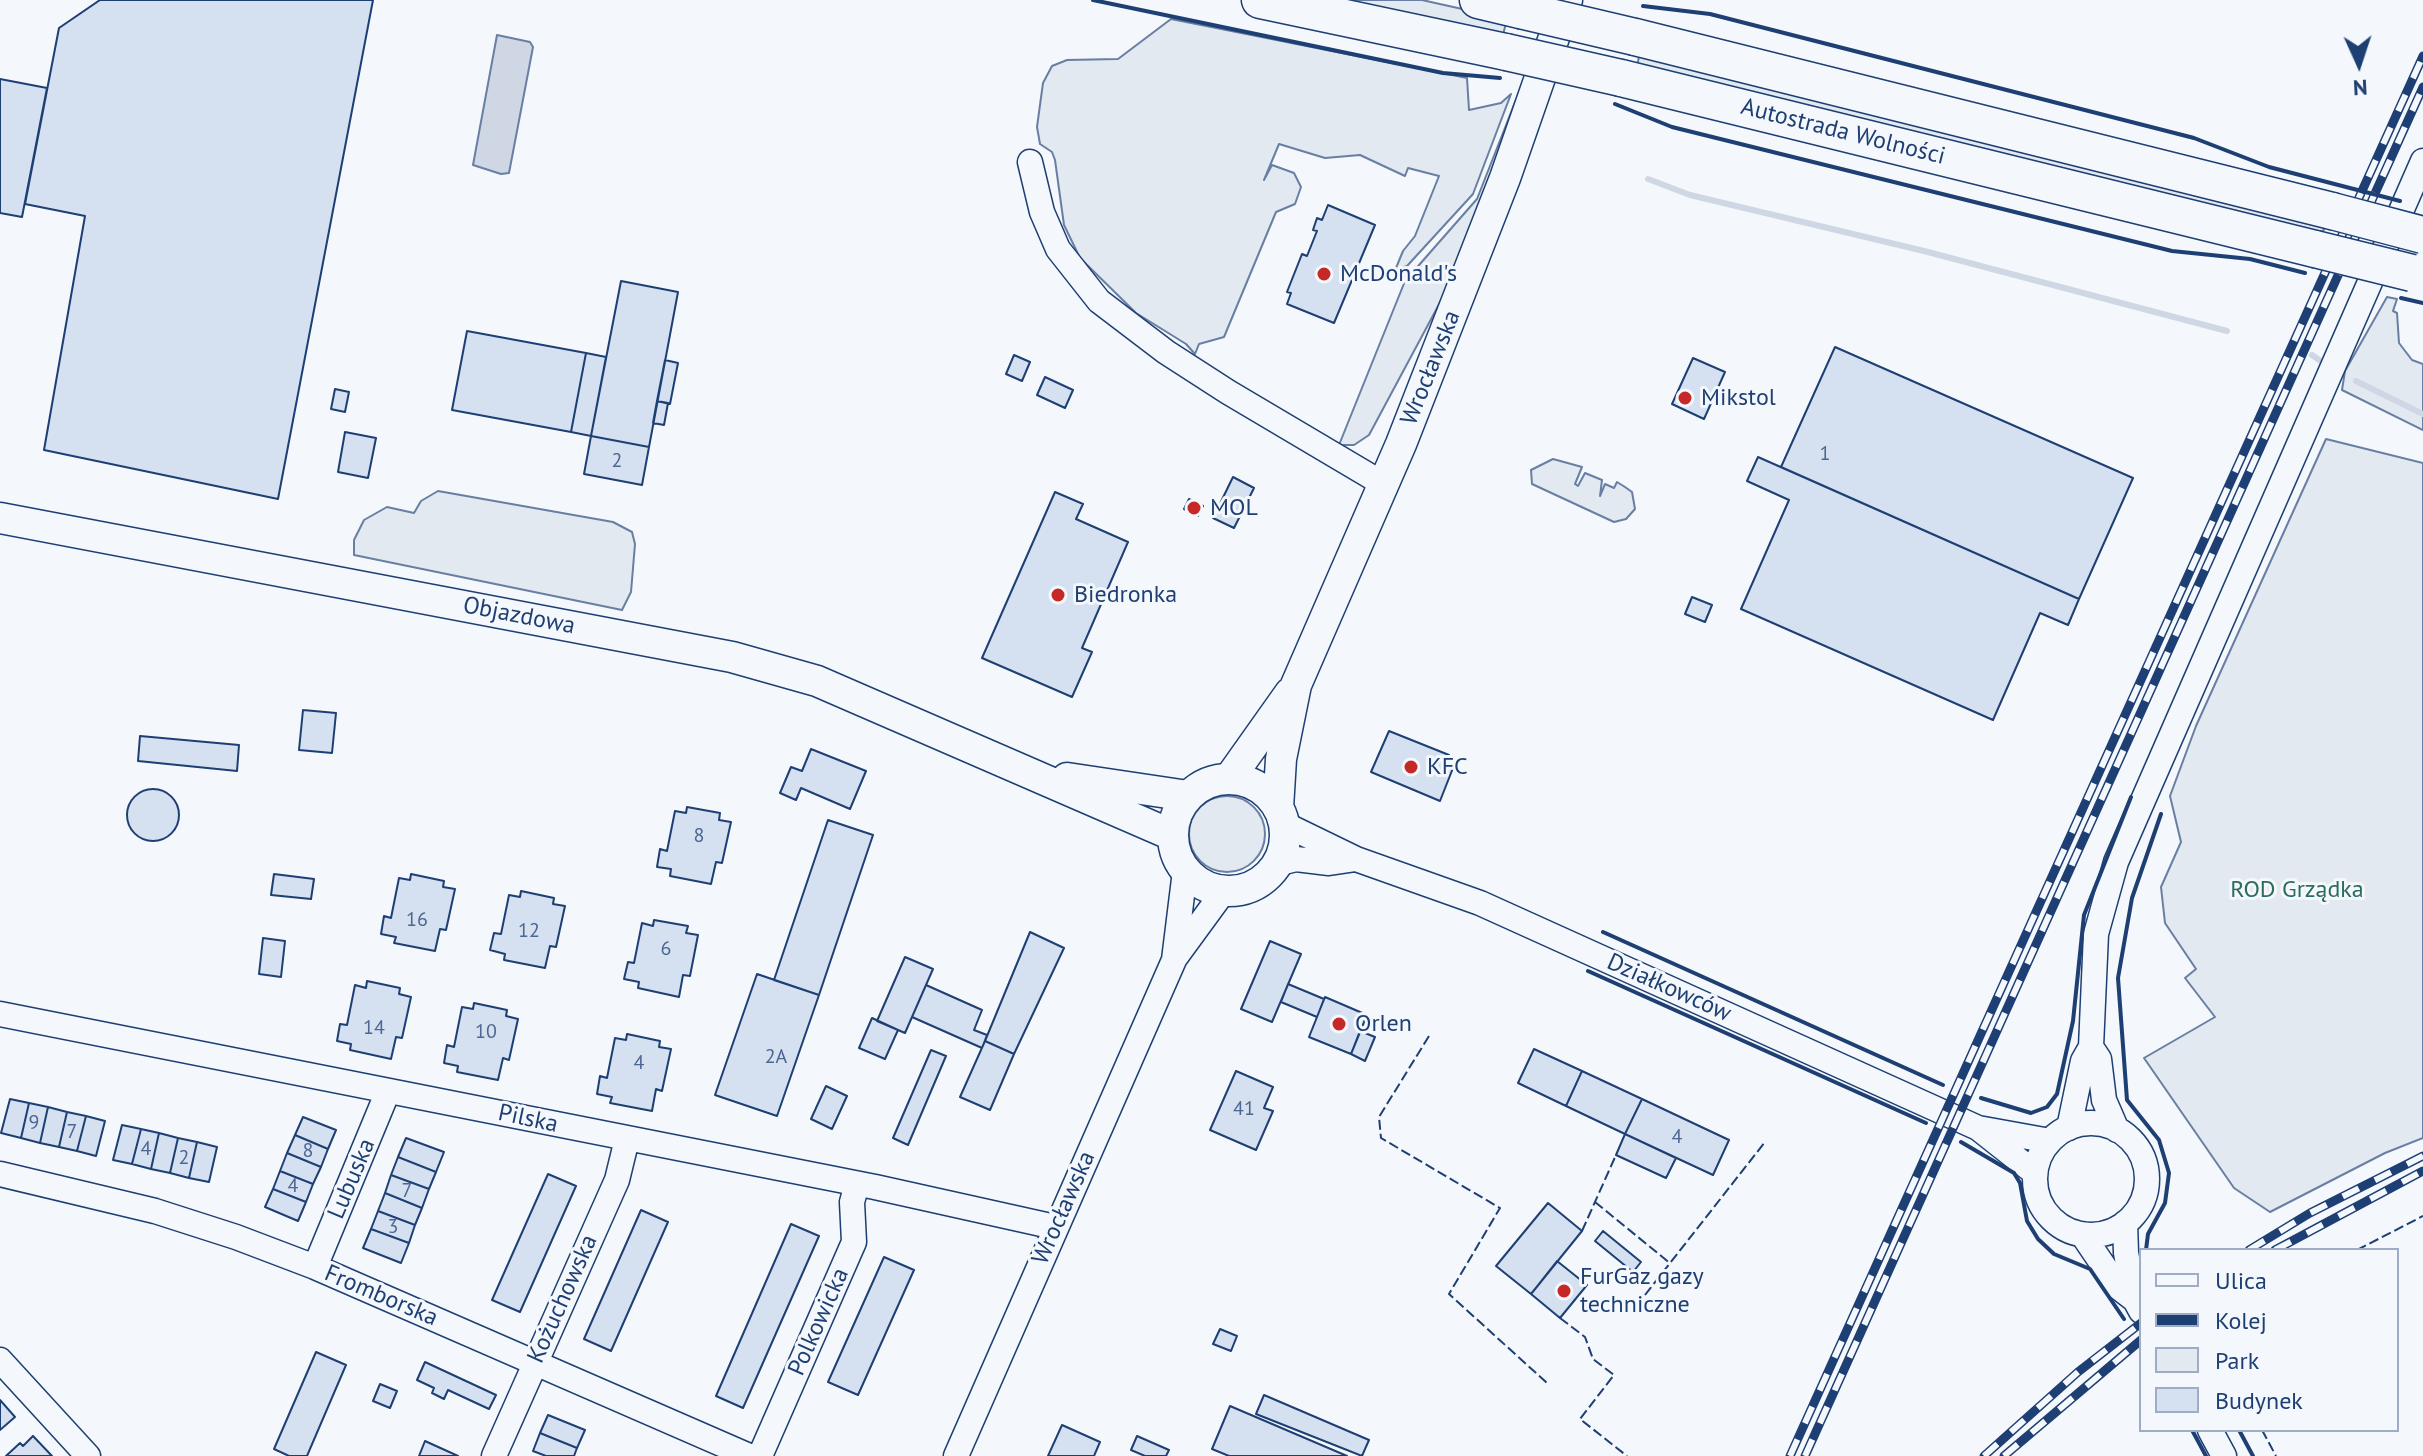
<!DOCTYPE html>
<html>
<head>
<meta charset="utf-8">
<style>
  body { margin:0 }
  #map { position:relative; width:2423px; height:1456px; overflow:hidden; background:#f4f7fb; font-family:"PT Sans",sans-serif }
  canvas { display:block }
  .legend { position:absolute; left:2139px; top:1248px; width:260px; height:184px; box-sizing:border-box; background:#f4f7fb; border:2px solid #9eadc5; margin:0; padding:10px 14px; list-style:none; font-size:24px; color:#1d3f73 }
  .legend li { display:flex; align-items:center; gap:16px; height:40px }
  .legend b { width:40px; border:2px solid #9eadc5 }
  .north { position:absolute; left:2319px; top:24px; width:80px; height:80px; -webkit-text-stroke:6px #f4f7fb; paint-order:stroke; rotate:177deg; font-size:22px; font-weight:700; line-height:32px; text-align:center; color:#1d3f73 }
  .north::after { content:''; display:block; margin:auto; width:28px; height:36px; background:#1d3f73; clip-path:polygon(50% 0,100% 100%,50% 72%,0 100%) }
</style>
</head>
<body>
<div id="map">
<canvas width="2423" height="1456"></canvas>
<ul class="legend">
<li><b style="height:10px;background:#f4f7fb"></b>Ulica</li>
<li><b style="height:10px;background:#1d3f73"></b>Kolej</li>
<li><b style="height:22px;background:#e3e9f0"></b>Park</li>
<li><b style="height:22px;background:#d5e0f0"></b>Budynek</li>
</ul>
<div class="north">N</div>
</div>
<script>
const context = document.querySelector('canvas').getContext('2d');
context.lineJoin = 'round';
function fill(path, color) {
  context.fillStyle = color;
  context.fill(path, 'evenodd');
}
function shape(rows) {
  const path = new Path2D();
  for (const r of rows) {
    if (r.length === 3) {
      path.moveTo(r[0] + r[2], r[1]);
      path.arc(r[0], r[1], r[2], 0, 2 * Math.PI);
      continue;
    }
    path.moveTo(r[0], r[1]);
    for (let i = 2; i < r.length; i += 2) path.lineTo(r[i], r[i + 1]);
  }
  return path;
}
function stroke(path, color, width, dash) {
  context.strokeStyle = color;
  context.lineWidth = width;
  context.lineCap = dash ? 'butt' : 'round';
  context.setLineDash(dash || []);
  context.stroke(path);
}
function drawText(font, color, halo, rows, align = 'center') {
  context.font = font + ' "PT Sans",sans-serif';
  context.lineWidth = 6;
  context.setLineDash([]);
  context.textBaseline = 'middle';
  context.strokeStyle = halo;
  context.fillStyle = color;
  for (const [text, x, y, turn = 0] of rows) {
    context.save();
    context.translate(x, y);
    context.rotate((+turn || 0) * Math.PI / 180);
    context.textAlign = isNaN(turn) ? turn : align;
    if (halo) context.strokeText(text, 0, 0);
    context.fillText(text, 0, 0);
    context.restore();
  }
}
const green = shape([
  [1327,0,1422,0,1507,19,1502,39,1327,0],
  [1171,19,1467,78,1469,110,1501,103,1511,94,1473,194,1407,266,1399,269,1396,268,1403,251,1415,236,1439,176,1408,168,1405,176,1360,155,1325,158,1279,144,1264,180,1272,165,1294,173,1301,187,1295,204,1276,212,1224,337,1199,344,1195,354,1186,344,1136,313,1080,258,1064,225,1055,160,1052,152,1040,144,1037,127,1043,83,1052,66,1067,60,1118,59,1171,19],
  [1640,52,2325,227,2322,233,1637,66,1640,52],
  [1521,87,1526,88,1444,295,1369,435,1354,445,1339,445,1405,281,1477,199,1521,87],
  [2387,297,2397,299,2393,311,2397,313,2399,343,2412,360,2423,364,2423,430,2342,390,2345,371,2387,297],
  [2326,439,2423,463,2423,1138,2385,1153,2270,1212,2234,1188,2144,1058,2215,1017,2185,978,2196,969,2165,923,2161,887,2181,842,2170,796,2196,726,2326,439],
  [1553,459,1582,467,1575,484,1578,486,1585,473,1602,480,1600,496,1605,484,1614,488,1617,482,1625,487,1632,492,1635,509,1626,519,1614,522,1532,484,1531,470,1553,459],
  [438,491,613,522,632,532,635,544,631,592,622,610,354,555,354,540,364,520,387,507,414,513,421,501,438,491],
  [1227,834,38]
]);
const water = shape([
  [497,35,530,42,533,47,509,173,501,174,473,165,497,35]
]);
const stream = shape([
  [1648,179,1690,195,1924,251,2227,331],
  [2312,355,2322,362],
  [2356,381,2423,414]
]);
const building = shape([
  [100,0,373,0,278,499,44,450,85,216,25,204,59,28,100,0],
  [0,79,47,88,22,217,0,213,0,79],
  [1328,205,1375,225,1334,323,1287,304,1291,293,1287,292,1302,254,1307,256,1317,231,1313,230,1317,218,1322,220,1328,205],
  [621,281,678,292,649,447,591,436,621,281],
  [467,331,586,353,571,432,452,410,467,331],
  [1835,347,2133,478,2079,599,1781,467,1835,347],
  [586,353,606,357,591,436,571,432,586,353],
  [1014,355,1030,362,1022,381,1006,374,1014,355],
  [1693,358,1725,372,1704,419,1672,404,1693,358],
  [665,360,678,363,670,404,657,401,665,360],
  [1045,377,1073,390,1065,408,1037,395,1045,377],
  [335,389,349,392,345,412,331,409,335,389],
  [657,401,668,403,664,425,653,423,657,401],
  [345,432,376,438,368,478,338,472,345,432],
  [591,436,649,447,642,485,584,474,591,436],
  [1758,457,2079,599,2068,625,2040,613,1993,720,1741,609,1789,500,1747,481,1758,457],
  [1233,477,1254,488,1234,528,1213,518,1233,477],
  [1055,492,1083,504,1076,519,1128,542,1082,648,1092,652,1072,697,982,658,1055,492],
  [1189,499,1203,506,1198,516,1184,509,1189,499],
  [1692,597,1712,605,1705,622,1685,614,1692,597],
  [303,710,336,713,332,753,299,750,303,710],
  [1389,731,1449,755,1445,765,1453,768,1440,801,1371,772,1389,731],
  [140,736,239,745,237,771,138,761,140,736],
  [811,749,866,771,850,809,801,788,796,800,780,793,791,767,802,771,811,749],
  [153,815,26],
  [687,807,720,813,719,820,731,822,722,863,716,862,711,884,670,876,671,869,657,867,660,849,667,851,675,811,686,813,687,807],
  [828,820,873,835,819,995,774,980,828,820],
  [274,874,314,879,311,899,271,895,274,874],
  [411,874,444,881,443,887,455,889,446,930,440,929,435,951,394,943,396,937,381,934,384,916,391,918,399,878,410,880,411,874],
  [521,891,554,898,553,904,565,906,556,947,550,946,545,968,504,960,505,954,490,950,494,933,501,934,509,895,520,897,521,891],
  [654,920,688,926,686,933,698,935,690,976,683,975,679,997,638,988,639,982,624,979,628,962,634,963,642,923,653,926,654,920],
  [1030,932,1064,948,1014,1054,985,1041,1030,932],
  [263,938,285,941,281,977,259,974,263,938],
  [1270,941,1301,954,1272,1022,1241,1009,1270,941],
  [905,957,933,969,905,1033,877,1021,905,957],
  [757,974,819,995,777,1116,715,1095,757,974],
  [367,981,400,988,399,994,411,997,402,1038,396,1037,391,1059,350,1050,351,1044,337,1041,340,1024,347,1025,355,985,366,988,367,981],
  [1288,984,1324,999,1317,1017,1281,1002,1288,984],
  [926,985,982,1010,974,1030,987,1035,982,1048,912,1017,926,985],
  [1325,997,1367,1015,1351,1054,1309,1037,1325,997],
  [474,1003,507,1010,506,1016,518,1019,509,1060,503,1058,498,1080,457,1072,458,1066,444,1063,447,1045,454,1047,462,1007,473,1009,474,1003],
  [872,1018,898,1030,885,1059,859,1048,872,1018],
  [1360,1031,1375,1037,1365,1061,1351,1054,1360,1031],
  [627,1034,660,1041,659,1047,671,1049,662,1091,656,1089,652,1111,610,1103,612,1097,597,1094,600,1076,607,1078,615,1038,626,1040,627,1034],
  [985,1041,1014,1054,990,1110,960,1097,985,1041],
  [1534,1049,1582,1071,1566,1106,1518,1083,1534,1049],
  [931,1050,946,1056,908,1145,893,1138,931,1050],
  [1236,1071,1273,1087,1264,1108,1273,1111,1256,1150,1210,1130,1236,1071],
  [1582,1071,1642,1099,1625,1134,1566,1106,1582,1071],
  [826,1086,847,1096,832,1129,811,1119,826,1086],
  [10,1099,29,1103,21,1138,1,1133,10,1099],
  [1642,1099,1729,1140,1713,1175,1625,1134,1642,1099],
  [29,1103,48,1107,40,1143,21,1138,29,1103],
  [48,1107,67,1112,59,1147,40,1143,48,1107],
  [67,1112,86,1116,77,1151,59,1147,67,1112],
  [86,1116,105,1121,96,1156,77,1151,86,1116],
  [303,1117,336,1130,328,1149,295,1135,303,1117],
  [122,1125,141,1129,132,1164,113,1160,122,1125],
  [141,1129,159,1133,151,1169,132,1164,141,1129],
  [159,1133,178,1138,170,1173,151,1169,159,1133],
  [1625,1134,1676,1158,1666,1178,1616,1155,1625,1134],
  [295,1135,328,1149,321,1167,287,1153,295,1135],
  [178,1138,197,1142,189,1178,170,1173,178,1138],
  [406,1138,444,1152,436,1172,398,1157,406,1138],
  [197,1142,217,1147,209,1182,189,1178,197,1142],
  [287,1153,321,1167,313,1184,280,1171,287,1153],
  [398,1157,436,1172,429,1189,391,1175,398,1157],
  [280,1171,313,1184,306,1202,273,1189,280,1171],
  [548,1174,576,1186,520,1312,492,1300,548,1174],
  [391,1175,429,1189,422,1208,385,1193,391,1175],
  [273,1189,306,1202,298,1221,265,1207,273,1189],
  [385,1193,422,1208,415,1225,378,1211,385,1193],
  [1548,1203,1582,1231,1531,1294,1496,1266,1548,1203],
  [641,1210,668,1222,611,1351,584,1339,641,1210],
  [378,1211,415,1225,409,1243,371,1229,378,1211],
  [791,1224,819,1236,743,1408,716,1396,791,1224],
  [371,1229,409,1243,401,1263,363,1248,371,1229],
  [1603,1231,1641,1262,1633,1272,1595,1241,1603,1231],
  [884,1257,914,1270,858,1395,828,1382,884,1257],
  [1557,1261,1587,1285,1560,1318,1531,1294,1557,1261],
  [1220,1329,1237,1336,1231,1351,1213,1344,1220,1329],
  [316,1352,346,1365,307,1456,289,1456,274,1449,316,1352],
  [425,1362,496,1395,489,1409,448,1390,444,1399,432,1393,434,1388,417,1380,425,1362],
  [380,1384,397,1391,390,1408,373,1401,380,1384],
  [1264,1395,1369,1440,1362,1456,1256,1414,1264,1395],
  [0,1400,15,1417,0,1430,0,1400],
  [1230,1406,1347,1456,1229,1456,1212,1449,1230,1406],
  [548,1415,585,1430,577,1448,540,1433,548,1415],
  [1062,1425,1100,1442,1094,1456,1048,1456,1062,1425],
  [540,1433,577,1448,574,1456,546,1456,533,1451,540,1433],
  [33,1436,52,1456,6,1456,20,1443,23,1446,33,1436],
  [1137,1436,1169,1450,1166,1456,1145,1456,1131,1450,1137,1436],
  [425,1441,458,1456,419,1456,425,1441]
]);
const minor = shape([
  [1030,162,1042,212,1058,249,1099,301,1166,352,1228,392,1385,485],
  [1284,824,1356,859,1480,903,1978,1128,2035,1173],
  [1276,864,1296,859,1329,863,1356,859],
  [1175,958,1224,891],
  [0,1014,875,1187,1055,1227],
  [2091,1047,2099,1059,2104,1100,2117,1130],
  [2091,1179,56],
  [1978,1128,2050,1141],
  [2069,1128,2083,1061,2091,1047,2096,934,2116,862,2423,161],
  [0,1174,155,1211,236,1237,315,1267,749,1456],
  [2125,1223,2126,1253,2135,1300],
  [2082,1234,2118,1287,2135,1300,2141,1311],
  [315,1267,388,1091],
  [0,1360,88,1456],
  [2210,1430,2224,1456],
  [494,1456,617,1180,627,1139],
  [760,1456,854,1242,852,1202,857,1184],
  [956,1456,1174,960,1185,871]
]);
const major = shape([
  [0,518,732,657,817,681,1172,835],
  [1067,778,1188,796],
  [1229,835,56],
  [1229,779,1290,693],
  [1278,808,1281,759,1296,685,1401,444,1505,178,1567,0]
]);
const highway = shape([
  [1260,0,1506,52],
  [1478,0,1520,10],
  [1635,37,2332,211],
  [1621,78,2315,249]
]);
const rail = shape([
  [2249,1250,2310,1213,2423,1156],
  [2275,1250,2423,1171],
  [1790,1456,2423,56],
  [1805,1456,2423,87],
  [1984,1456,2078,1372,2141,1323],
  [2004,1456,2141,1340]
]);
const highwayBridge = shape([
  [1520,10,1635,37],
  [1506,52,1621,78],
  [2332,211,2423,235],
  [2315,249,2412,273]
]);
const fence = shape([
  [1429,1036,1379,1117,1381,1138,1500,1208,1449,1294,1547,1383],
  [1595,1202,1671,1264],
  [1582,1231,1616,1155],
  [2357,1250,2423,1216],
  [1645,1295,1765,1142],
  [1560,1318,1585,1337,1593,1359,1614,1375,1580,1419,1627,1456],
  [2262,1430,2276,1456]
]);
const wall = shape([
  [1093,0,1443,73,1500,78],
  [1643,6,1710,14,2194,138,2269,167,2400,201],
  [1615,104,1672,127,2172,251,2250,259,2305,273],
  [2401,298,2423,303],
  [1603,932,1943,1085],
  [1588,971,1926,1123],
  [1981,1098,2031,1113,2047,1107,2057,1094,2073,1021,2084,915,2131,797],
  [1961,1142,2014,1173,2020,1183,2027,1221,2038,1239,2054,1254,2090,1269,2124,1319],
  [2146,1250,2148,1234,2165,1203,2169,1173,2159,1140,2127,1100,2118,978,2132,898,2161,814],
  [2192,1430,2206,1456],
  [2239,1430,2253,1456]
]);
const markers = [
  [1324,274,8,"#c62828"],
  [1685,398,8,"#c62828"],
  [1194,508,8,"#c62828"],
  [1058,595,8,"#c62828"],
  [1411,767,8,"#c62828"],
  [1339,1024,8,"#c62828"],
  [1564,1291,8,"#c62828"]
];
const numberNames = [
  ["1",1825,454],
  ["2",617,461],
  ["8",699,836],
  ["16",417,920],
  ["12",529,931],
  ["6",666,949],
  ["14",374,1028],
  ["10",486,1032],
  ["2A",776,1057],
  ["4",639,1063],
  ["41",1244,1109],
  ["9",34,1123],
  ["7",72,1132],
  ["4",1677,1137],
  ["4",146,1149],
  ["8",308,1151],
  ["2",184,1158],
  ["4",293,1186],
  ["7",407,1191],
  ["3",393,1227]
];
const streetNames = [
  ["Autostrada Wolności",1843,132,14],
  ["Wrocławska",1431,368,-68],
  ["Objazdowa",519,616,11],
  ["Działkowców",1669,988,24],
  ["Pilska",528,1119,12],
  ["Lubuska",352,1179,-67],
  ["Wrocławska",1064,1208,-66],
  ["Fromborska",381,1296,23],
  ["Kożuchowska",563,1299,-66],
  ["Polkowicka",819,1322,-66]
];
const poiNames = [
  ["McDonald's",1340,274],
  ["Mikstol",1701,398],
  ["MOL",1210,508],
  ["Biedronka",1074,595],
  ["KFC",1427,767],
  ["Orlen",1355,1024],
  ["FurGaz gazy",1580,1277],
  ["techniczne",1580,1305]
];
const parkNames = [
  ["ROD Grządka",2297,890]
];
fill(green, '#e3e9f0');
stroke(green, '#687fa3', 2);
fill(water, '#cfd7e4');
stroke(water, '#687fa3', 2);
stroke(stream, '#cfd7e4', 6);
fill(building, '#d5e0f0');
stroke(building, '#1d3f73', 2);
stroke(minor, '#1d3f73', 27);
stroke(major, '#1d3f73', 33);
stroke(highway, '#1d3f73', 39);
stroke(minor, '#f4f7fb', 24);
stroke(major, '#f4f7fb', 30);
stroke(highway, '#f4f7fb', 36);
stroke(rail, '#1d3f73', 9);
stroke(rail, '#f4f7fb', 6, [18]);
stroke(highwayBridge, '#1d3f73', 39, []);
stroke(highwayBridge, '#f4f7fb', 36);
stroke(fence, '#1d3f73', 2, [10, 4]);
stroke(wall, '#1d3f73', 4);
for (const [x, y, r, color] of markers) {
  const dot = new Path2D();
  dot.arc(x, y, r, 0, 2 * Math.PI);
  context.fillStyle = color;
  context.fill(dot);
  stroke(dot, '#f4f7fb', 3);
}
drawText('20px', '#4b6792', null, numberNames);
drawText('24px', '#1d3f73', '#f4f7fb', streetNames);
drawText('24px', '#1d3f73', '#f4f7fb', poiNames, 'left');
drawText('24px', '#2c6c60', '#f4f7fb', parkNames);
</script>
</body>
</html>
